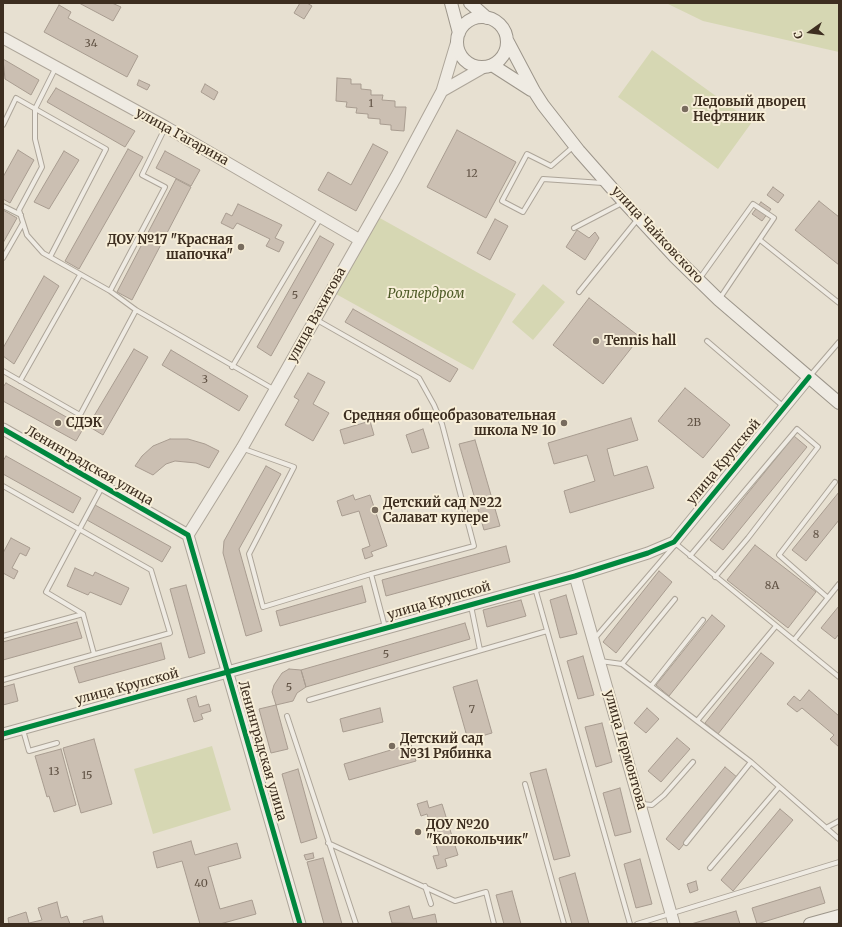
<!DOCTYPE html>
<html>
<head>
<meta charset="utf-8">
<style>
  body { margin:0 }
  #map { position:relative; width:842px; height:927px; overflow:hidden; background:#e7e0d1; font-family:Merriweather,serif }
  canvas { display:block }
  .frame { position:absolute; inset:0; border:4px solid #3d2e20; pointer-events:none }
  .north { position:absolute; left:790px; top:12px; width:40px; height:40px; -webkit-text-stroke:3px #f7eed8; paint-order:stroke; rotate:256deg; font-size:11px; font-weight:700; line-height:16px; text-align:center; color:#3d2e20 }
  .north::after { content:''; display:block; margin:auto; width:14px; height:18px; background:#3d2e20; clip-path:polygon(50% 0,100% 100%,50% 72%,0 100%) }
</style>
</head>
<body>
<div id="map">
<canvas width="842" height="927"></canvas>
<div class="frame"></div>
<div class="north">С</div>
</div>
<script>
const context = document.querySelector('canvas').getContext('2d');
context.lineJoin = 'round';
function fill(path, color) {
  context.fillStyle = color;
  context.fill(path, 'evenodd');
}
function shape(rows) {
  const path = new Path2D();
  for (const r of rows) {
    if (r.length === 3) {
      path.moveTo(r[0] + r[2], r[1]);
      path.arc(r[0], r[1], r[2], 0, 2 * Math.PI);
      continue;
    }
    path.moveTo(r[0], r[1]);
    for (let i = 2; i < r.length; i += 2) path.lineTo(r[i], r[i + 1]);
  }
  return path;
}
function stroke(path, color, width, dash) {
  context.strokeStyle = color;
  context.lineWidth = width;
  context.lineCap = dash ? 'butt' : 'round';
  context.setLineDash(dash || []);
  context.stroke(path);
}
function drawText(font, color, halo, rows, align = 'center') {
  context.font = font + ' Merriweather,serif';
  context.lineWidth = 4;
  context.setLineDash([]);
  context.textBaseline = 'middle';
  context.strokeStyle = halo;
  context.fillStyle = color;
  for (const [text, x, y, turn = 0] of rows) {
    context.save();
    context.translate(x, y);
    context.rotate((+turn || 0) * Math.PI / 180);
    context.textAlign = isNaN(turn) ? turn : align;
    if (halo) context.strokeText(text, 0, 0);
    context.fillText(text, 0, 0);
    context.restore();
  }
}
const green = shape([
  [666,3,839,3,839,52,703,21],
  [652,50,752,122,718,169,618,97],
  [378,217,516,294,473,370,336,294],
  [543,284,565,302,533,340,512,322],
  [212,746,231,810,153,834,134,769]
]);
const building = shape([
  [79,3,112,3,121,7,113,21,79,3],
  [300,3,307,3,312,6,304,19,294,13,300,3],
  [59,5,71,12,68,18,138,56,127,77,44,32,59,5],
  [3,59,39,80,31,95,5,79,3,59],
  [337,78,351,79,351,84,361,84,361,89,371,90,371,95,383,95,382,100,395,101,395,107,406,107,404,131,391,130,391,125,380,124,380,119,368,118,368,114,356,113,357,108,346,107,347,102,336,101,337,78],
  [139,80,150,85,147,90,137,85,139,80],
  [205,84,218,92,214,100,201,92,205,84],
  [56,88,135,131,125,147,47,102,56,88],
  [457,130,516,162,486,218,427,187,457,130],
  [373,144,388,152,356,211,318,190,328,172,351,185,373,144],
  [128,149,143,157,79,269,65,261,128,149],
  [18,150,34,160,10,203,3,199,3,177,18,150],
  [64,151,79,160,49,209,34,202,64,151],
  [165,151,200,170,191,186,156,168,165,151],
  [176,179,191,187,132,300,117,292,176,179],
  [773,187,784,195,778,203,767,195,773,187],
  [819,201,839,217,839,265,795,230,819,201],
  [761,202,771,209,762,221,752,214,761,202],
  [238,204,282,225,275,238,284,242,279,252,266,246,270,239,237,223,233,229,221,223,226,213,232,216,238,204],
  [3,210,17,218,3,243,3,210],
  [495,219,508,226,490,260,477,253,495,219],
  [577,230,589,238,595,232,599,238,585,260,566,247,577,230],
  [320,236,334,244,271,356,257,347,320,236],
  [44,276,59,286,14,364,3,356,3,348,44,276],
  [589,298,640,337,603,384,553,345,589,298],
  [353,309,458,369,450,382,345,322,353,309],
  [134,349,148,357,103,435,88,426,134,349],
  [171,350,248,396,239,411,162,365,171,350],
  [308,373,325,382,313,404,329,413,313,441,285,425,299,400,294,397,308,373],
  [6,383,84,427,76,441,3,401,3,387,6,383],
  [685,388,730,425,703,458,658,421,685,388],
  [631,418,638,440,607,449,614,476,647,466,654,488,570,513,564,491,595,481,587,455,554,464,548,443,631,418],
  [370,421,374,435,344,444,340,430,370,421],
  [423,429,429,448,412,453,406,435,423,429],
  [794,436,807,447,723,550,710,540,794,436],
  [170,439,188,439,205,444,219,451,209,468,196,463,175,461,166,464,153,475,135,466,142,456,153,446,170,439],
  [475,440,500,526,484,530,459,444,475,440],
  [6,456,81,498,73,513,3,474,3,461,6,456],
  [266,466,281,474,239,549,262,631,246,636,223,553,224,541,266,466],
  [839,492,839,520,806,561,792,550,839,492],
  [353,495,355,500,370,495,387,546,371,552,373,556,365,559,362,549,370,546,359,511,342,516,337,501,353,495],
  [95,505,171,547,162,562,87,520,95,505],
  [11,538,30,548,26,556,20,553,12,568,18,571,14,579,3,573,3,553,11,538],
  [755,545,816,592,788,628,727,580,755,545],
  [506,546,510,562,386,596,382,580,506,546],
  [75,568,93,576,95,572,129,588,121,605,90,592,88,595,67,586,75,568],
  [659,571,672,582,616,653,603,642,659,571],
  [186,585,205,653,189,658,170,589,186,585],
  [362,586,366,602,280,626,276,611,362,586],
  [566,595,577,634,560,638,550,600,566,595],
  [521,600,526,616,487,627,483,610,521,600],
  [839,606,839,634,835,639,821,628,839,606],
  [712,615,725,626,669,696,656,685,712,615],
  [77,622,82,638,3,660,3,642,77,622],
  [465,623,470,639,306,687,301,670,465,623],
  [161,643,165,659,79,683,74,667,161,643],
  [761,653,774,663,718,734,705,723,761,653],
  [583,656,594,695,578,699,567,661,583,656],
  [289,669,301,670,306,687,297,693,293,701,276,705,272,692,274,685,282,673,289,669],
  [477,680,492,733,468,740,453,687,477,680],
  [14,684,18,701,3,705,3,687,14,684],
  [809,690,839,716,839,747,830,739,834,735,802,708,797,712,787,704,794,696,800,701,809,690],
  [196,696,199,707,209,704,211,711,201,714,203,719,194,722,187,699,196,696],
  [276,705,288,749,271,753,259,709,276,705],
  [380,708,383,722,343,732,340,719,380,708],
  [647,708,659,719,646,733,634,723,647,708],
  [602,723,612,762,596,767,585,727,602,723],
  [677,738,690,749,661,782,648,771,677,738],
  [94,739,112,804,81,813,63,748,94,739],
  [411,744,416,761,349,780,344,764,411,744],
  [61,749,76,805,54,812,49,796,47,797,35,756,61,749],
  [725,767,738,778,679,850,666,839,725,767],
  [298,769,317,838,301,843,282,774,298,769],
  [546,769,570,856,554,860,530,773,546,769],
  [620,788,631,832,615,836,603,793,620,788],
  [427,801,429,808,442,804,458,855,445,859,447,866,437,869,433,856,439,855,427,814,421,816,417,804,427,801],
  [780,809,793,820,733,891,721,880,780,809],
  [191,841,195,855,237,843,241,858,208,867,220,909,252,900,256,914,220,924,200,924,182,861,157,868,153,852,191,841],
  [313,853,314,858,306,860,304,855,313,853],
  [323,858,342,924,324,924,307,862,323,858],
  [640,859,652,904,636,908,624,864,640,859],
  [575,873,589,924,572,924,559,878,575,873],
  [696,881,698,890,690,893,687,884,696,881],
  [820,887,825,903,757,924,752,908,820,887],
  [512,891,521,924,504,924,496,895,512,891],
  [57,902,61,918,67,916,70,924,9,924,8,918,26,912,29,923,42,920,38,908,57,902],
  [409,906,413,919,435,914,437,924,392,923,389,912,409,906],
  [736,911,740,924,691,924,736,911],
  [102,916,104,924,84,924,83,921,102,916]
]);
const service = shape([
  [3,125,16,98,106,149,50,257,110,291,136,310],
  [574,146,551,166,527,154,502,201,523,212,543,179,603,183],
  [3,206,21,215],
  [574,228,622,203],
  [760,240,839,303],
  [50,257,43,253,27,235,19,210,42,167,35,139,35,109,55,69],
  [3,258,23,223],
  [700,278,753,204,774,218,720,298],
  [110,291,165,187,142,175,165,128],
  [579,292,637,220],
  [317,320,419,378,434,405,442,424,474,546,371,574,385,627],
  [707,341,784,407],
  [232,367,320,219],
  [3,371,80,415,136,310,275,390],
  [809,377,839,342],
  [20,381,80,275],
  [244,449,294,467,249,554,263,607,371,574],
  [3,486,151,570,170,633,3,680],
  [675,543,839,677],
  [690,556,797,429,818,447,748,538,715,577],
  [535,588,630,924],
  [828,598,779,555,835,482],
  [471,606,480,650],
  [83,614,46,592,102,487],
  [3,636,83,614,94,654],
  [595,638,674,546],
  [794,640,839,584],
  [600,661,622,664,675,599],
  [622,664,751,762,839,839],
  [651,686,703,620],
  [309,700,547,631],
  [287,716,356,924],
  [697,721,776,626],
  [23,730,29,751,57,743],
  [525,784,564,924],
  [642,804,652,805,664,795,693,762],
  [826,828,839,821],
  [328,843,455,901,486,892,494,924],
  [686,843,751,762],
  [710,868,779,787],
  [425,886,431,904],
  [637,924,839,862]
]);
const tertiary = shape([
  [3,38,166,127,360,240],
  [442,91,484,67],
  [3,429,188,535,300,924],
  [188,535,242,448,396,177,442,91,457,41],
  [575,576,674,924],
  [3,734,575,576,648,553,674,542,809,377]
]);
const secondary = shape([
  [451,3,459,33],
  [470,3,487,18],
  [482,42,25],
  [507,40,534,91,543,105,579,151,624,202,675,257,719,300,839,403],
  [492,65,531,90],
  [810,924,839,916]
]);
const cycleway = shape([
  [3,429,188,535,300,924],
  [3,734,575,576,648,553,674,542,809,377]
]);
const markers = [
  [685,109,4,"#786c5e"],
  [241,247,4,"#786c5e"],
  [596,341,4,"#786c5e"],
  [58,423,4,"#786c5e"],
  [564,423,4,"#786c5e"],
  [375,510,4,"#786c5e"],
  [392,746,4,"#786c5e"],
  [418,832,4,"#786c5e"]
];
const numberNames = [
  ["34",91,44],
  ["1",371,104],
  ["12",472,174],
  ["5",295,296],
  ["3",205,380],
  ["2В",694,423],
  ["8",816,535],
  ["8А",772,586],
  ["5",386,655],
  ["5",289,688],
  ["7",472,710],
  ["13",54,772],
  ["15",87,776],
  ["40",201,884]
];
const poiNames = [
  ["Ледовый дворец",693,102],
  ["Нефтяник",693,117],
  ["ДОУ №17 \"Красная",233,240,"right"],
  ["шапочка\"",233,255,"right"],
  ["Tennis hall",604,341],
  ["Средняя общеобразовательная",556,416,"right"],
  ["школа № 10",556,431,"right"],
  ["СДЭК",66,423],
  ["Детский сад №22",383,503],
  ["Салават купере",383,518],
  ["Детский сад",400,739],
  ["№31 Рябинка",400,754],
  ["ДОУ №20",426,825],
  ["\"Колокольчик\"",426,840]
];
const streetNames = [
  ["улица Гагарина",182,137,29],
  ["улица Чайковского",657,235,47],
  ["улица Вахитова",317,315,-61],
  ["улица Крупской",724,462,-50],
  ["Ленинградская улица",89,466,30],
  ["улица Крупской",439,601,-16],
  ["улица Крупской",127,687,-15],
  ["улица Лермонтова",625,750,74],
  ["Ленинградская улица",262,751,74]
];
const parkNames = [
  ["Роллердром",426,294]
];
fill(green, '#d6d7b3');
fill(building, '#cbbfb2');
stroke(building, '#a89c90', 1);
stroke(service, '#ada599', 6);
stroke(tertiary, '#ada599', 13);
stroke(secondary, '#9c958a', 14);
stroke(service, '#efebe3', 4);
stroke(tertiary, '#efebe3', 11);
stroke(secondary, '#efebe3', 12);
stroke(cycleway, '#00873e', 5);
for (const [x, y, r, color] of markers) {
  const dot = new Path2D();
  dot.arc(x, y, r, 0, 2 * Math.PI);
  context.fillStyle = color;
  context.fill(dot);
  stroke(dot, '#f7eed8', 1.5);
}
drawText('11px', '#605244', null, numberNames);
drawText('bold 13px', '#3d2e20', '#f7eed8', poiNames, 'left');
drawText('13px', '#3d2e20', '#f7eed8', streetNames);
drawText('italic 13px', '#4d5a26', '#f7eed8', parkNames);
</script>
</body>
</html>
